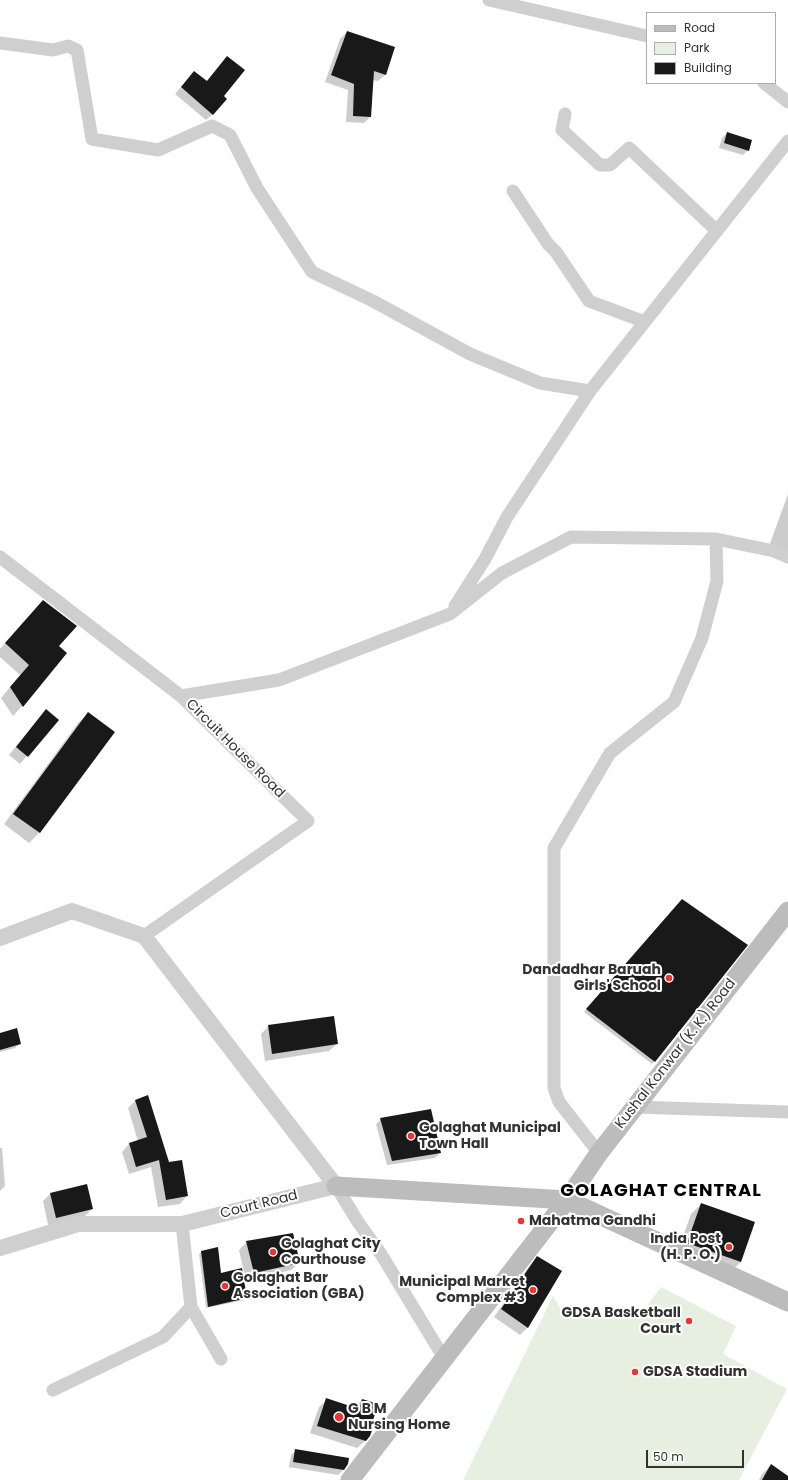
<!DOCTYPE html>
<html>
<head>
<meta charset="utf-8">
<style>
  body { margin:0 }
  #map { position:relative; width:788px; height:1480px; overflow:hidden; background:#fff; font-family:Poppins,sans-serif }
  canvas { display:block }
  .legend { position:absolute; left:646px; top:12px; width:130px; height:72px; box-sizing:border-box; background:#fff; border:1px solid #adadad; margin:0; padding:5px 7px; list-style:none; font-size:12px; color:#323232 }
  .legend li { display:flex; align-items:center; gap:8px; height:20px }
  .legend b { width:20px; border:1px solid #adadad }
  .scale { position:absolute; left:646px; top:1450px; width:98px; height:18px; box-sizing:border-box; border:2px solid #323232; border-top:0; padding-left:5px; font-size:12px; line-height:14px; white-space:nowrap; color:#323232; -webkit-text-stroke:3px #fff; paint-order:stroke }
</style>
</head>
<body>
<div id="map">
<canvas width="788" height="1480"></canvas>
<ul class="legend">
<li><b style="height:5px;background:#bcbcbc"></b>Road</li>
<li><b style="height:11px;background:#e7efe0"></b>Park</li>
<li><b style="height:11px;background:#191919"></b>Building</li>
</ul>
<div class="scale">50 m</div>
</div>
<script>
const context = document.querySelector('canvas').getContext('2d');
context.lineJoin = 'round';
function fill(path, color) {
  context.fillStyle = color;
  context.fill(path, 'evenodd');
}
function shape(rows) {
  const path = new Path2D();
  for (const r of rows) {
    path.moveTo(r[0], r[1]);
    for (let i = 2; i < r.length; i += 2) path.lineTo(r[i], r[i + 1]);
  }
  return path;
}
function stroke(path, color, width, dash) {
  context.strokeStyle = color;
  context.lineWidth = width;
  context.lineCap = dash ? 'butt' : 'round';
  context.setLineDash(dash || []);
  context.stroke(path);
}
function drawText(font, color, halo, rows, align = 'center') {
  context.font = font + ' Poppins,sans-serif';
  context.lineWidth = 4;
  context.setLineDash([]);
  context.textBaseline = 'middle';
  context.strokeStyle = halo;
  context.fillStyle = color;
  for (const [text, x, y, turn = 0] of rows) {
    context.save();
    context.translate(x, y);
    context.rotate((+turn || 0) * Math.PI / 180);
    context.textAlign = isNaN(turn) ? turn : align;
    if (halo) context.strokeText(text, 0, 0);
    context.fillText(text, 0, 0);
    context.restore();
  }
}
const green = shape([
  [661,1287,736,1326,723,1354,787,1389,739,1480,463,1480,553,1296,565,1316,640,1315]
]);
const shadow = shape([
  [347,32,385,75,378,81,372,80,371,116,364,123,346,122,348,90,325,82,340,39],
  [227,57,223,97,213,114,206,120,175,94,188,79,206,82],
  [727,133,748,150,743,155,719,148,722,138],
  [788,494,788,556,768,549],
  [34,611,58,646,66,654,22,706,13,716,1,698,20,675,0,657,0,649],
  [89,713,114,732,39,833,29,843,4,824,78,723],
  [39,718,57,720,20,764,9,755],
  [680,902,746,945,652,1064,584,1012],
  [269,1026,337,1044,329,1051,265,1061,261,1034],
  [0,1034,20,1043,15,1048,0,1052],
  [136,1100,187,1196,180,1204,158,1207,151,1167,129,1174,122,1152,129,1144,138,1141,128,1108],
  [381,1119,440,1153,435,1158,387,1165,376,1124],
  [0,1148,2,1148,5,1186,0,1191],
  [51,1193,92,1209,84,1217,48,1225,43,1201],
  [701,1204,741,1262,730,1272,677,1253,691,1214],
  [247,1242,299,1263,291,1270,246,1281,239,1250],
  [202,1252,220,1275,246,1298,244,1300,206,1308,199,1254],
  [537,1258,528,1327,520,1335,494,1317,530,1265],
  [327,1400,354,1408,362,1400,365,1441,357,1448,310,1433,319,1407],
  [296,1450,343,1470,338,1475,289,1467,291,1455],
  [771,1465,788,1477,788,1480,759,1480,762,1474]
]);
const building = shape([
  [347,31,395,47,386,75,374,71,371,117,353,116,354,84,331,75],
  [227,56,245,70,224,96,227,99,213,115,181,87,194,71,207,81],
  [727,132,752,140,749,151,724,143],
  [43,600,77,626,59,646,67,653,23,707,10,687,29,665,5,643],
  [46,709,59,720,28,757,16,747],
  [88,712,115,732,40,833,13,814],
  [682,899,748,945,655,1062,586,1009],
  [334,1016,338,1044,272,1054,268,1025],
  [17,1028,21,1044,0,1050,0,1033],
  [148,1095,169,1162,182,1160,188,1196,166,1200,159,1160,136,1167,129,1143,147,1137,135,1100],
  [431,1109,441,1153,392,1161,380,1118],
  [87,1184,93,1209,56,1218,50,1193],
  [701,1203,755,1222,741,1262,687,1243],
  [293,1233,300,1263,254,1273,246,1241],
  [218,1247,221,1273,242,1268,247,1298,208,1307,201,1251],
  [537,1256,562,1271,528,1328,501,1309],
  [326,1398,359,1409,362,1399,378,1404,371,1427,373,1428,370,1436,366,1441,317,1426],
  [295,1449,349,1458,348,1464,344,1470,293,1462],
  [771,1464,788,1476,788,1480,762,1480]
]);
const minor = shape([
  [489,0,647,36],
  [0,43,53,50,68,46,77,50,92,139,158,150,212,126,230,135,257,188,312,272,373,301,470,354,540,383,590,391],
  [764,83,788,102],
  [565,114,562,130,600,165,610,165,629,148,717,231],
  [513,191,548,244,556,252,589,301,645,322],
  [0,557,181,696,308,821,144,936],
  [455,606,485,559,507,517,590,391,788,141],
  [181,696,279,680,450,614,502,573,571,537,716,539,774,551,788,557],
  [635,1107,788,1112],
  [599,1153,559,1102,554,1088,554,848,610,753,674,702,702,638,717,581,716,539],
  [336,1186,358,1222,381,1254,445,1360],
  [191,1307,221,1359],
  [53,1390,163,1337,191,1307,182,1224]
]);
const tertiary = shape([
  [0,938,72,911,144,936,336,1186,182,1224,78,1224,0,1248]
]);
const secondary = shape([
  [336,1186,567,1200,788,1302],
  [350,1480,567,1200,599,1153,788,911]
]);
const markers = [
  [669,978,4,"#ec3431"],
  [411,1136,4,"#ec3431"],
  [521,1221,4,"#ec3431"],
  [729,1247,4,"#ec3431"],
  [273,1252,4,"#ec3431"],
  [225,1286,4,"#ec3431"],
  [533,1290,4,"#ec3431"],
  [689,1321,4,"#ec3431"],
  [635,1372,4,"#ec3431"],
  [339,1417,5,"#ec3431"]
];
const streetNames = [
  ["Circuit House Road",235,749,45],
  ["Kushal Konwar (K. K.) Road",676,1054,-52],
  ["Court Road",259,1205,-14]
];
const poiNames = [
  ["Dandadhar Baruah",661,970,"right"],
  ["Girls' School",661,986,"right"],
  ["Golaghat Municipal",419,1128],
  ["Town Hall",419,1144],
  ["Mahatma Gandhi",529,1221],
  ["India Post",721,1239,"right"],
  ["(H. P. O.)",721,1255,"right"],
  ["Golaghat City",281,1244],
  ["Courthouse",281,1260],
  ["Golaghat Bar",233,1278],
  ["Association (GBA)",233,1294],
  ["Municipal Market",525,1282,"right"],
  ["Complex #3",525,1298,"right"],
  ["GDSA Basketball",681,1313,"right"],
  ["Court",681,1329,"right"],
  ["GDSA Stadium",643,1372],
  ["G B M",348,1409],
  ["Nursing Home",348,1425]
];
const districtNames = [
  ["GOLAGHAT CENTRAL",661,1191]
];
fill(green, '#e7efe0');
fill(shadow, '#0003');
fill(building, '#191919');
stroke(minor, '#cfcfcf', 13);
stroke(tertiary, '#cfcfcf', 16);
stroke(secondary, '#bcbcbc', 19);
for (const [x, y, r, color] of markers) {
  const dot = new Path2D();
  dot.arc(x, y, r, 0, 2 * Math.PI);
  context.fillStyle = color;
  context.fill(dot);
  stroke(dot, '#fff', 1.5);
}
drawText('14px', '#323232', '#fff', streetNames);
drawText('bold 14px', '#323232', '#fff', poiNames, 'left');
context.letterSpacing = '1px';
drawText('bold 18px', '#000', '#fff', districtNames);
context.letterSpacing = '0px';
</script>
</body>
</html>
